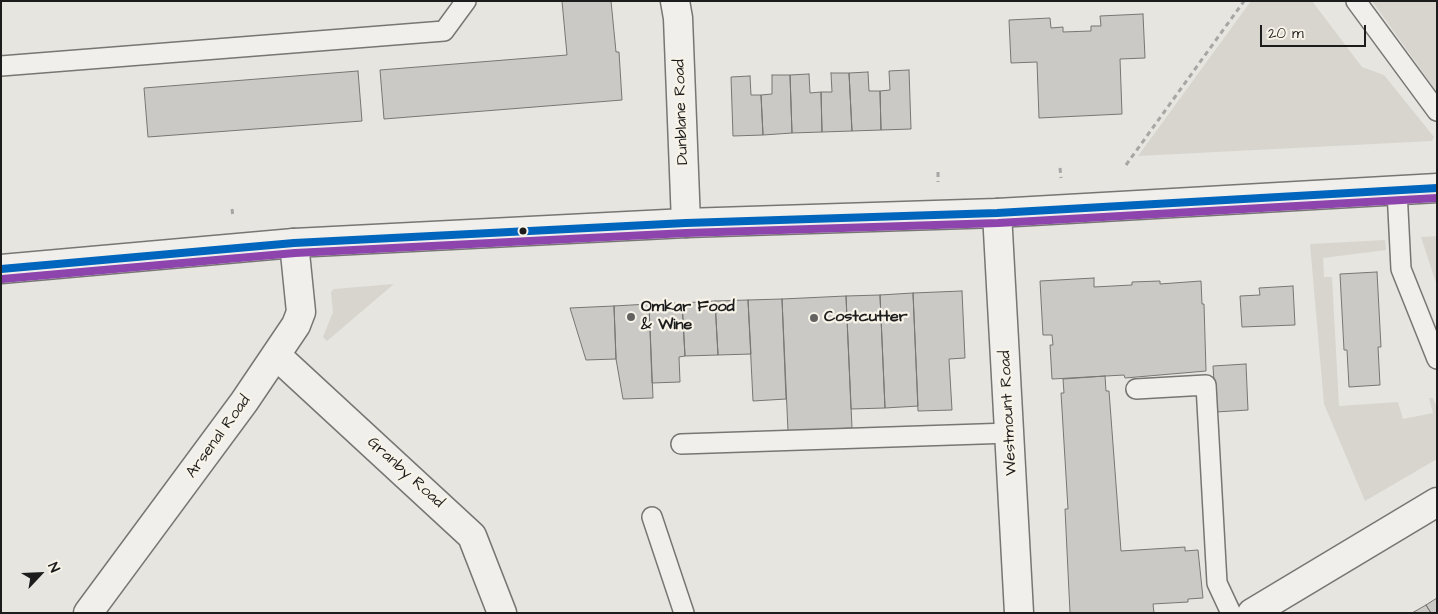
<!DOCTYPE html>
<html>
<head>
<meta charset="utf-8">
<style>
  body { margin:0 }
  #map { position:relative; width:1438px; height:614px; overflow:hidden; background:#e6e5e0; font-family:"Architects Daughter",sans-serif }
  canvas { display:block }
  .frame { position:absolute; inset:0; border:2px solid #1c1c1c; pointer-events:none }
  .north { position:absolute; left:15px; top:549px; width:50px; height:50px; -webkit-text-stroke:4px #f7f3e8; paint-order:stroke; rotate:65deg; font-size:14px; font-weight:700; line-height:20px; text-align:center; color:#1c1c1c }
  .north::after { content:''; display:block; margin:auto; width:18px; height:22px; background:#1c1c1c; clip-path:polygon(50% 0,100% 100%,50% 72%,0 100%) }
  .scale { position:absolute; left:1260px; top:25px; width:106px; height:22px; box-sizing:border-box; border:2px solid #1c1c1c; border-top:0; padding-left:6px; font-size:15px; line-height:18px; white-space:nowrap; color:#1c1c1c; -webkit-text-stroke:4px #f7f3e8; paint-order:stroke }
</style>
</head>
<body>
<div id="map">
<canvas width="1438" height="614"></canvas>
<div class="frame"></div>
<div class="north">N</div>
<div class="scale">20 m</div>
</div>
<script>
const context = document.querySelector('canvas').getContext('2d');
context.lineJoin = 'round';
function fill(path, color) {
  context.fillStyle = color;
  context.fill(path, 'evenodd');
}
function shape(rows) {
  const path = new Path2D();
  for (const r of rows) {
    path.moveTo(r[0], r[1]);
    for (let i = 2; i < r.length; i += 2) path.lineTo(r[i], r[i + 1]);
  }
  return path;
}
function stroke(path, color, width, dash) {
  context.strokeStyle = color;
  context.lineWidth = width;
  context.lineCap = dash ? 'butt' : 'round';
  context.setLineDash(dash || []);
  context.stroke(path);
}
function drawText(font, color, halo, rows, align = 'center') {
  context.font = font + ' "Architects Daughter",sans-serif';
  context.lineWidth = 4.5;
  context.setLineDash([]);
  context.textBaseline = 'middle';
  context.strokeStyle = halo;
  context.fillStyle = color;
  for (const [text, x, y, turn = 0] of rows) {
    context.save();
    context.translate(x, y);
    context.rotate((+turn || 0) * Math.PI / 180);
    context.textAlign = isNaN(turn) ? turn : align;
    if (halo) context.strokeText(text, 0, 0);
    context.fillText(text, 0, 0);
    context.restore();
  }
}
const green = shape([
  [1251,1,1312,1,1362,67,1384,75,1434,137,1432,141,1138,156],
  [1372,1,1437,1,1437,92],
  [1437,236,1437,286,1421,237],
  [1385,240,1386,250,1323,258,1324,277,1332,277,1339,406,1398,402,1403,419,1433,413,1429,398,1433,398,1437,408,1437,459,1365,501,1324,404,1310,244],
  [394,284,327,341,323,337,333,312,331,292,334,289]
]);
const building = shape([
  [562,1,611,1,616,52,619,52,622,100,384,119,380,70,567,55,562,1],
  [1143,14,1145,58,1120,59,1122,114,1039,118,1037,62,1011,63,1009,20,1050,18,1051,28,1063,27,1063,32,1091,31,1091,26,1101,26,1100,16,1143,14],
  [909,70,911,129,881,130,880,91,890,90,889,71,909,70],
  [358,71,362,121,148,137,144,88,358,71],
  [868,72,869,91,880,91,881,130,852,131,849,73,868,72],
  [831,73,849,73,852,131,822,132,821,92,832,92,831,73],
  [809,74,810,93,821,92,822,132,792,133,790,75,809,74],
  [772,75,790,75,792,133,763,135,761,95,772,94,772,75],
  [750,76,751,95,761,95,763,135,733,136,731,77,750,76],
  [1377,272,1381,347,1378,347,1380,385,1349,387,1347,350,1344,350,1340,274,1377,272],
  [1094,278,1094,287,1132,285,1132,282,1160,281,1160,284,1201,281,1202,304,1204,304,1206,371,1125,378,1124,375,1052,379,1050,345,1053,345,1052,335,1043,335,1040,281,1094,278],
  [1293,286,1295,325,1242,327,1240,296,1260,295,1259,288,1293,286],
  [962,291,965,358,949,359,952,410,918,411,913,293,962,291],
  [913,293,918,406,885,408,880,295,913,293],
  [880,295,885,408,851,409,846,296,880,295],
  [846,296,852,428,788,431,782,299,846,296],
  [782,299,786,399,753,401,748,300,782,299],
  [748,300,751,354,718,355,715,301,748,300],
  [715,301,718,355,685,356,682,303,715,301],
  [682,303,685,356,679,357,680,382,652,383,649,304,682,303],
  [649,304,653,398,623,399,616,359,614,306,649,304],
  [614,306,616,359,586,360,570,308,614,306],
  [1246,364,1248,410,1216,412,1213,366,1246,364],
  [1105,376,1106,391,1109,391,1121,551,1185,547,1185,551,1198,550,1203,598,1188,599,1188,602,1153,604,1154,613,1070,613,1065,509,1068,509,1061,393,1064,393,1063,379,1105,376],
  [1437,598,1437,613,1431,613,1426,605,1437,598],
  [1426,605,1431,613,1412,613,1426,605]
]);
const path = shape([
  [1126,165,1244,1],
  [1060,168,1061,178],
  [938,172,938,182],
  [232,209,233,217]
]);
const lane = shape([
  [1356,1,1437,111],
  [1,66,444,31,466,1],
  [1397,190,1401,269,1437,359],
  [1136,389,1206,385,1217,583,1231,613],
  [681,444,1010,433],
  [652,517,684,613]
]);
const street = shape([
  [675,1,678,18,686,223],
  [277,356,472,536,502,613],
  [88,613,244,402,296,325,301,312,294,243],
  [1252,613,1437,502]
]);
const secondary = shape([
  [997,213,1019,613]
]);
const highway = shape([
  [1,269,294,243,686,223,997,213,1437,188]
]);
const bus1 = shape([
  [1,269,294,243,686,223,997,213,1437,188]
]);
const bus2 = shape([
  [2,279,295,253,686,233,998,223,1437,198]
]);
const markers = [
  [523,231,4.5,"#1c1c1c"],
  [631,317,5,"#636261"],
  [814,318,5,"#636261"]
];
const streetNames = [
  ["Dunblane Road",682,112,-92],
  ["Westmount Road",1009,413,-93],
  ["Arsenal Road",219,437,-54],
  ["Granby Road",405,473,42]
];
const poiNames = [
  ["Omkar Food",641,308],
  ["& Wine",641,326],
  ["Costcutter",824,318]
];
fill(green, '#d8d5ce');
fill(building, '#cac9c5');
stroke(building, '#777674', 1);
stroke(lane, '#777674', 22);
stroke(street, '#777674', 31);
stroke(secondary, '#777674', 31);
stroke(highway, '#777674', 31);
stroke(path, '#a7a6a4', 3, [5, 4]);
stroke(lane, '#f0efeb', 19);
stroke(street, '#f0efeb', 28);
stroke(secondary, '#f0efeb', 28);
stroke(highway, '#f0efeb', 28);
stroke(bus1, '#0065bd', 8);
stroke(bus2, '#8e44ad', 8);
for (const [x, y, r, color] of markers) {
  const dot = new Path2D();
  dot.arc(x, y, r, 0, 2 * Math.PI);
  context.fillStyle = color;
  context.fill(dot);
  stroke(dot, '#f7f3e8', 2);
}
drawText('16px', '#1c1c1c', '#f7f3e8', streetNames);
drawText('bold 16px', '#1c1c1c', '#f7f3e8', poiNames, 'left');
</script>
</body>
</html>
